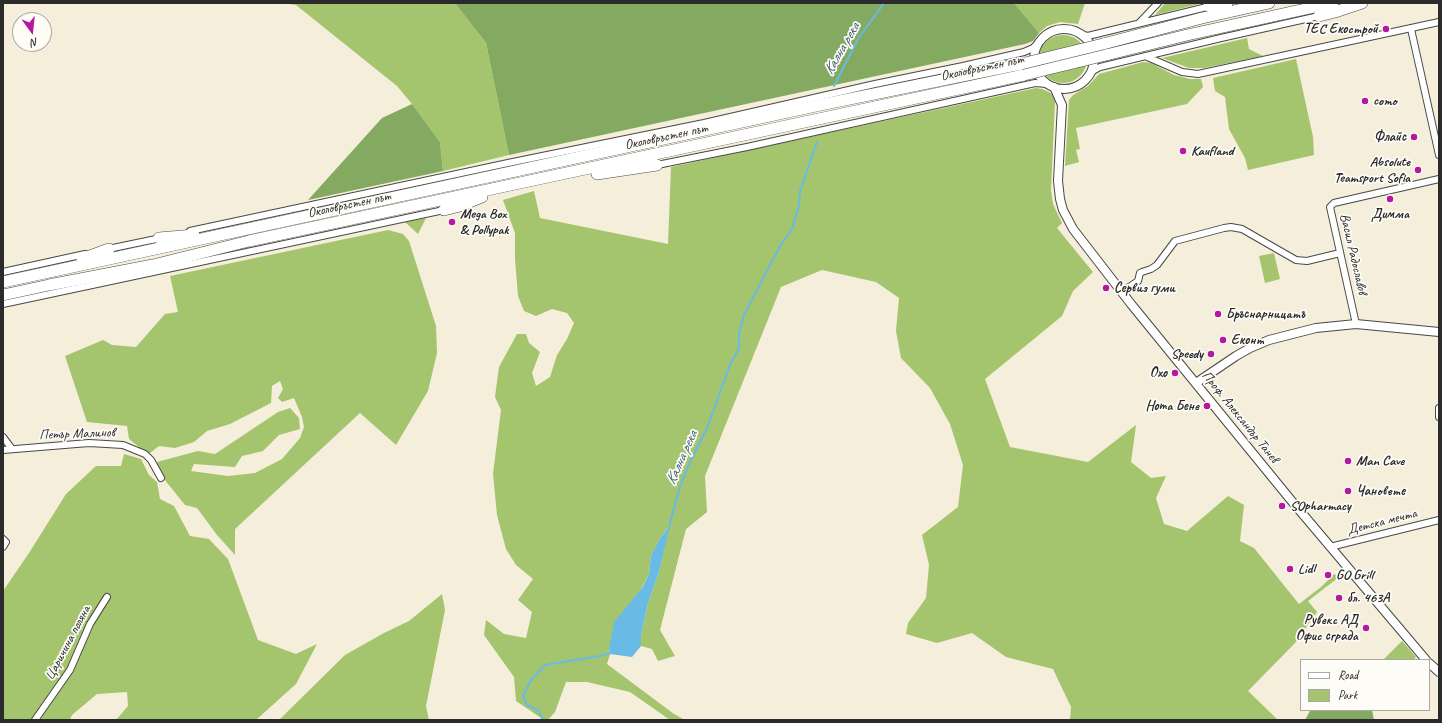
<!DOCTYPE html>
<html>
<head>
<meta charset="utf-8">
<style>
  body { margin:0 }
  #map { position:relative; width:1442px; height:723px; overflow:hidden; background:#f4eedb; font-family:Caveat,sans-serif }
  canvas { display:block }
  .frame { position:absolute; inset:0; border:4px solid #2b2b2b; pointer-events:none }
  .legend { position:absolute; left:1300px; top:659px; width:130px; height:52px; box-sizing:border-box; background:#fdfcf7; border:1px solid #a9a8a5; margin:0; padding:5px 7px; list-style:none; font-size:12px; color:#2b2b2b }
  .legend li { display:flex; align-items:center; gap:8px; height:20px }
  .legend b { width:20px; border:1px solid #a9a8a5 }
  .north { position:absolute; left:12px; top:12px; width:40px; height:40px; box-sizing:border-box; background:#fdfcf7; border:1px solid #a9a8a5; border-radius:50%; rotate:165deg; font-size:11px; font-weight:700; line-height:16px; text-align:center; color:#2b2b2b }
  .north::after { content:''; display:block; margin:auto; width:14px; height:18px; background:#b5179e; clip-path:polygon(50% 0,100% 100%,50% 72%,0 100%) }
</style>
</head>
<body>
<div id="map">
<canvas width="1442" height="723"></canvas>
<div class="frame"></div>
<ul class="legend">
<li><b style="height:5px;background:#fff"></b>Road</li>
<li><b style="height:11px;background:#a4c56d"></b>Park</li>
</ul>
<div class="north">N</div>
</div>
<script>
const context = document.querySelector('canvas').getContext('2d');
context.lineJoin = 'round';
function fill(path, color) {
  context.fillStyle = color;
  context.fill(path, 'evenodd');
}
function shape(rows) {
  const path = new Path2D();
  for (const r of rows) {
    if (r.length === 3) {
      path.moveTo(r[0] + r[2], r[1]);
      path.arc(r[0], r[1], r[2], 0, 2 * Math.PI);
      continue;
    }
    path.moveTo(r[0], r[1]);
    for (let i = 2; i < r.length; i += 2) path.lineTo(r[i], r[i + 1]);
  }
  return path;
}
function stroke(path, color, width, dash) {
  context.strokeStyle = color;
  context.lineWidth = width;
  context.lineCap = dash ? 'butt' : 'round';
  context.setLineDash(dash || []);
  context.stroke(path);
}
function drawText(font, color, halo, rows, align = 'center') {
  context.font = font + ' Caveat,sans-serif';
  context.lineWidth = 3.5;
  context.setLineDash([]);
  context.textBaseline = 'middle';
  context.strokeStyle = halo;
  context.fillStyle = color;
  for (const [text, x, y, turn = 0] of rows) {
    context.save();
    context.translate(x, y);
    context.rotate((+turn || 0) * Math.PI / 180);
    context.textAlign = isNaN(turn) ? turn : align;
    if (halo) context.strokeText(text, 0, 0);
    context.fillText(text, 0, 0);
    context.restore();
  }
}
const green = shape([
  [284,3,455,3,486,43,509,155,443,171,440,142,412,104,397,86,296,5],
  [1014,3,1085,3,1078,24,1060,22,1047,26,1039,33],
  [1165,3,1203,3,1155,15],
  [1063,59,24],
  [1247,38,1249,49,1263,56,1204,68,1189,68,1162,58],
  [1296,59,1313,137,1314,155,1248,170,1245,158,1229,129,1225,97,1215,91,1213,78],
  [1143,62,1151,63,1174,75,1190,79,1201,79,1203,87,1187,104,1076,128,1080,149,1076,150,1079,162,1065,166,1069,100,1073,95,1088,86,1099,74],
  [1036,88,1042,89,1049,92,1053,95,1055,101,1051,190,1053,204,1062,223,1057,228,1093,272,1073,291,1062,316,985,379,1010,447,1088,462,1136,425,1131,462,1151,478,1166,476,1156,498,1164,524,1187,531,1228,496,1244,505,1240,541,1254,548,1299,604,1321,587,1334,574,1339,577,1308,601,1317,612,1295,643,1248,691,1278,720,1070,720,1071,707,1053,669,1006,657,972,633,937,643,906,634,908,623,926,598,929,565,922,535,958,507,963,465,950,424,930,388,901,358,896,331,899,298,876,282,822,270,781,287,705,476,707,512,686,529,660,630,675,656,658,661,652,649,641,646,641,635,648,603,659,572,669,526,661,537,651,555,649,574,609,649,610,654,607,664,674,714,685,720,670,720,630,692,587,682,566,682,555,712,548,720,544,720,516,701,514,677,484,635,486,620,504,634,526,638,532,612,518,600,533,579,516,565,506,549,497,515,493,474,501,410,495,397,499,367,517,334,526,334,529,343,540,352,532,373,536,386,550,377,557,355,567,339,574,323,567,313,552,309,536,316,524,311,518,296,515,259,515,233,503,200,534,191,540,218,668,244,671,167],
  [426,218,418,234,405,222],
  [388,230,403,234,409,241,436,326,437,353,428,391,396,445,360,413,235,529,235,555,217,535,197,508,185,505,164,479,157,462,198,451,215,454,278,412,290,408,299,418,300,429,279,435,263,451,242,456,235,467,194,464,191,471,228,476,255,473,282,459,300,438,304,427,302,417,294,398,282,402,278,398,283,389,280,381,272,386,271,403,230,424,207,431,194,442,175,448,159,446,150,453,140,448,129,439,127,426,87,422,65,356,103,340,112,345,136,347,165,314,178,312,170,276],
  [1274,253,1280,279,1265,283,1259,256],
  [124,454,141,459,149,475,157,482,160,499,174,506,190,536,209,539,228,559,258,640,296,654,317,644,296,684,256,720,116,720,128,706,127,692,97,694,72,715,70,720,3,720,3,591,29,553,66,494,96,466,121,466],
  [442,594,445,610,426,706,429,720,279,720,345,655,384,633,409,621],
  [1402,641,1416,657,1413,660,1383,660]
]);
const forest = shape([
  [455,3,1014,3,1039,33,1033,41,1025,44,509,155,486,43],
  [412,104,440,142,443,171,308,200,382,118],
  [1316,710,1372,710,1374,720,1305,720,1310,711]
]);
const water = shape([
  [670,525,659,572,648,603,641,635,641,646,632,657,610,654,609,649,614,622,642,588,649,574,651,555,661,537]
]);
const stream = shape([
  [834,86,858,39,884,3],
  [669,527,680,486,691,460,707,428,730,365,739,348,739,333,744,315,780,246,792,229,799,205,800,191,817,142],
  [543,720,538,710,527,705,523,696,531,680,545,665,600,656,611,653]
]);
const minor = shape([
  [1139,23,1158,3],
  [1411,29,1439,155],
  [1083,35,1088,36,1096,34,1211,6],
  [1145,56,1182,72,1198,74,1439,22],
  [1091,72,1100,67,1221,38,1319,16],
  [657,165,747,147,1035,83,1047,84],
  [190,231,508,163,704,123,875,84,963,66,1024,52,1033,48,1039,42],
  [108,249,161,238],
  [3,272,85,254],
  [1122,292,1138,281,1140,273,1142,272,1151,269,1157,265,1175,241,1224,228,1231,227,1242,229,1296,260,1307,261,1340,253],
  [3,304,444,210],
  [1356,324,1330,207,1334,203,1439,179],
  [1439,408,1439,417],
  [3,437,12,449],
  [3,450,89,443,123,445,145,454,151,460,161,478],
  [3,539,6,542,3,547],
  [1330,547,1439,520],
  [35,720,70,670,90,624,107,597]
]);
const tertiary = shape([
  [1064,59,30],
  [1054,87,1062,105,1058,181,1060,199,1063,210,1073,229,1131,304,1290,499,1426,660],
  [1196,383,1236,356,1250,348,1269,340,1316,328,1356,324,1439,332],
  [1429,663,1439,672]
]);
const trunk = shape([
  [1209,6,1227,3],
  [1319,16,1335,12,1362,3],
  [1103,44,1202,18,1269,3],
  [1106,55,1187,35,1333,3],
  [597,174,657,165],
  [444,210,460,206,482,197],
  [159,238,194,235],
  [82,259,109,249],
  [3,282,825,104,1021,64],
  [3,295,49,285,153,265,249,241,1024,75]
]);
const trunkBridge = shape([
  [1021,64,1103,44],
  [1024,75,1106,55]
]);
const markers = [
  [1386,29,4,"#b5179e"],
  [1365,101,4,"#b5179e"],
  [1414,137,4,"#b5179e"],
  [1183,151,4,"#b5179e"],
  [1418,170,4,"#b5179e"],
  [1390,199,4,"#b5179e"],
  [452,222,4,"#b5179e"],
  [1106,288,4,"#b5179e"],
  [1218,314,4,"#b5179e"],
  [1223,340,4,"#b5179e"],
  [1211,354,4,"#b5179e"],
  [1175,373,4,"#b5179e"],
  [1207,406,4,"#b5179e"],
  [1348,461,4,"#b5179e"],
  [1348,491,4,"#b5179e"],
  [1282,506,4,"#b5179e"],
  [1290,569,4,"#b5179e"],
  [1328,575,4,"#b5179e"],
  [1339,598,4,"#b5179e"],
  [1366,628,4,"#b5179e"]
];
const poiNames = [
  ["ТЕС Екострой",1378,29,"right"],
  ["como",1373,101],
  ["Флайс",1406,137,"right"],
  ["Kaufland",1191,151],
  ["Absolute",1410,162,"right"],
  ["Teamsport Sofia",1410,178,"right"],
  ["Mega Box",460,214],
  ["& Pollypak",460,230],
  ["Димма",1390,214,"center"],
  ["Сервиз гуми",1114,288],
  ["Бръснарницатъ",1226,314],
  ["Еконт",1231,340],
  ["Speedy",1203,354,"right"],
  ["Охо",1167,373,"right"],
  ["Нота Бене",1199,406,"right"],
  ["Man Cave",1356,461],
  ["Чановете",1356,491],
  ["SOpharmacy",1290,506],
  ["Lidl",1298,569],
  ["GO Grill",1336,575],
  ["бл. 463А",1347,598],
  ["Рувекс АД",1358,620,"right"],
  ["Офис сграда",1358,636,"right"]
];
const streetNames = [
  ["Околовръстен път",982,68,-12],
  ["Околовръстен път",666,137,-12],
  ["Околовръстен път",349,205,-12],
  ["Васил Радославов",1353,254,77],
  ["Проф. Александър Танев",1240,417,51],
  ["Петър Малинов",77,434,-2],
  ["Детска мечта",1382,522,-14],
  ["Царичина поляна",68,643,-62]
];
const waterNames = [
  ["Кална река",842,49,-60],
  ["Кална река",682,458,-66]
];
fill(green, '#a4c56d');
fill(forest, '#83aa60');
fill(water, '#69bae4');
stroke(stream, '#69bae4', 2);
stroke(minor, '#494845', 8);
stroke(tertiary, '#494845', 10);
stroke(trunk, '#494845', 12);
stroke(minor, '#fff', 6);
stroke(tertiary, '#fff', 8);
stroke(trunk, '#fff', 11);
stroke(trunkBridge, '#494845', 12, []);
stroke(trunkBridge, '#fff', 11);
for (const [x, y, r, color] of markers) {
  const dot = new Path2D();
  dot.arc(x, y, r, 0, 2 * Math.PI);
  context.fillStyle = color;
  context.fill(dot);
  stroke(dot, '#fdfcf7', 1.5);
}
drawText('bold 14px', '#2b2b2b', '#fdfcf7', poiNames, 'left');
drawText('14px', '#2b2b2b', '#fdfcf7', streetNames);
drawText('italic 15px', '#415d6c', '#fdfcf7', waterNames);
</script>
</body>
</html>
